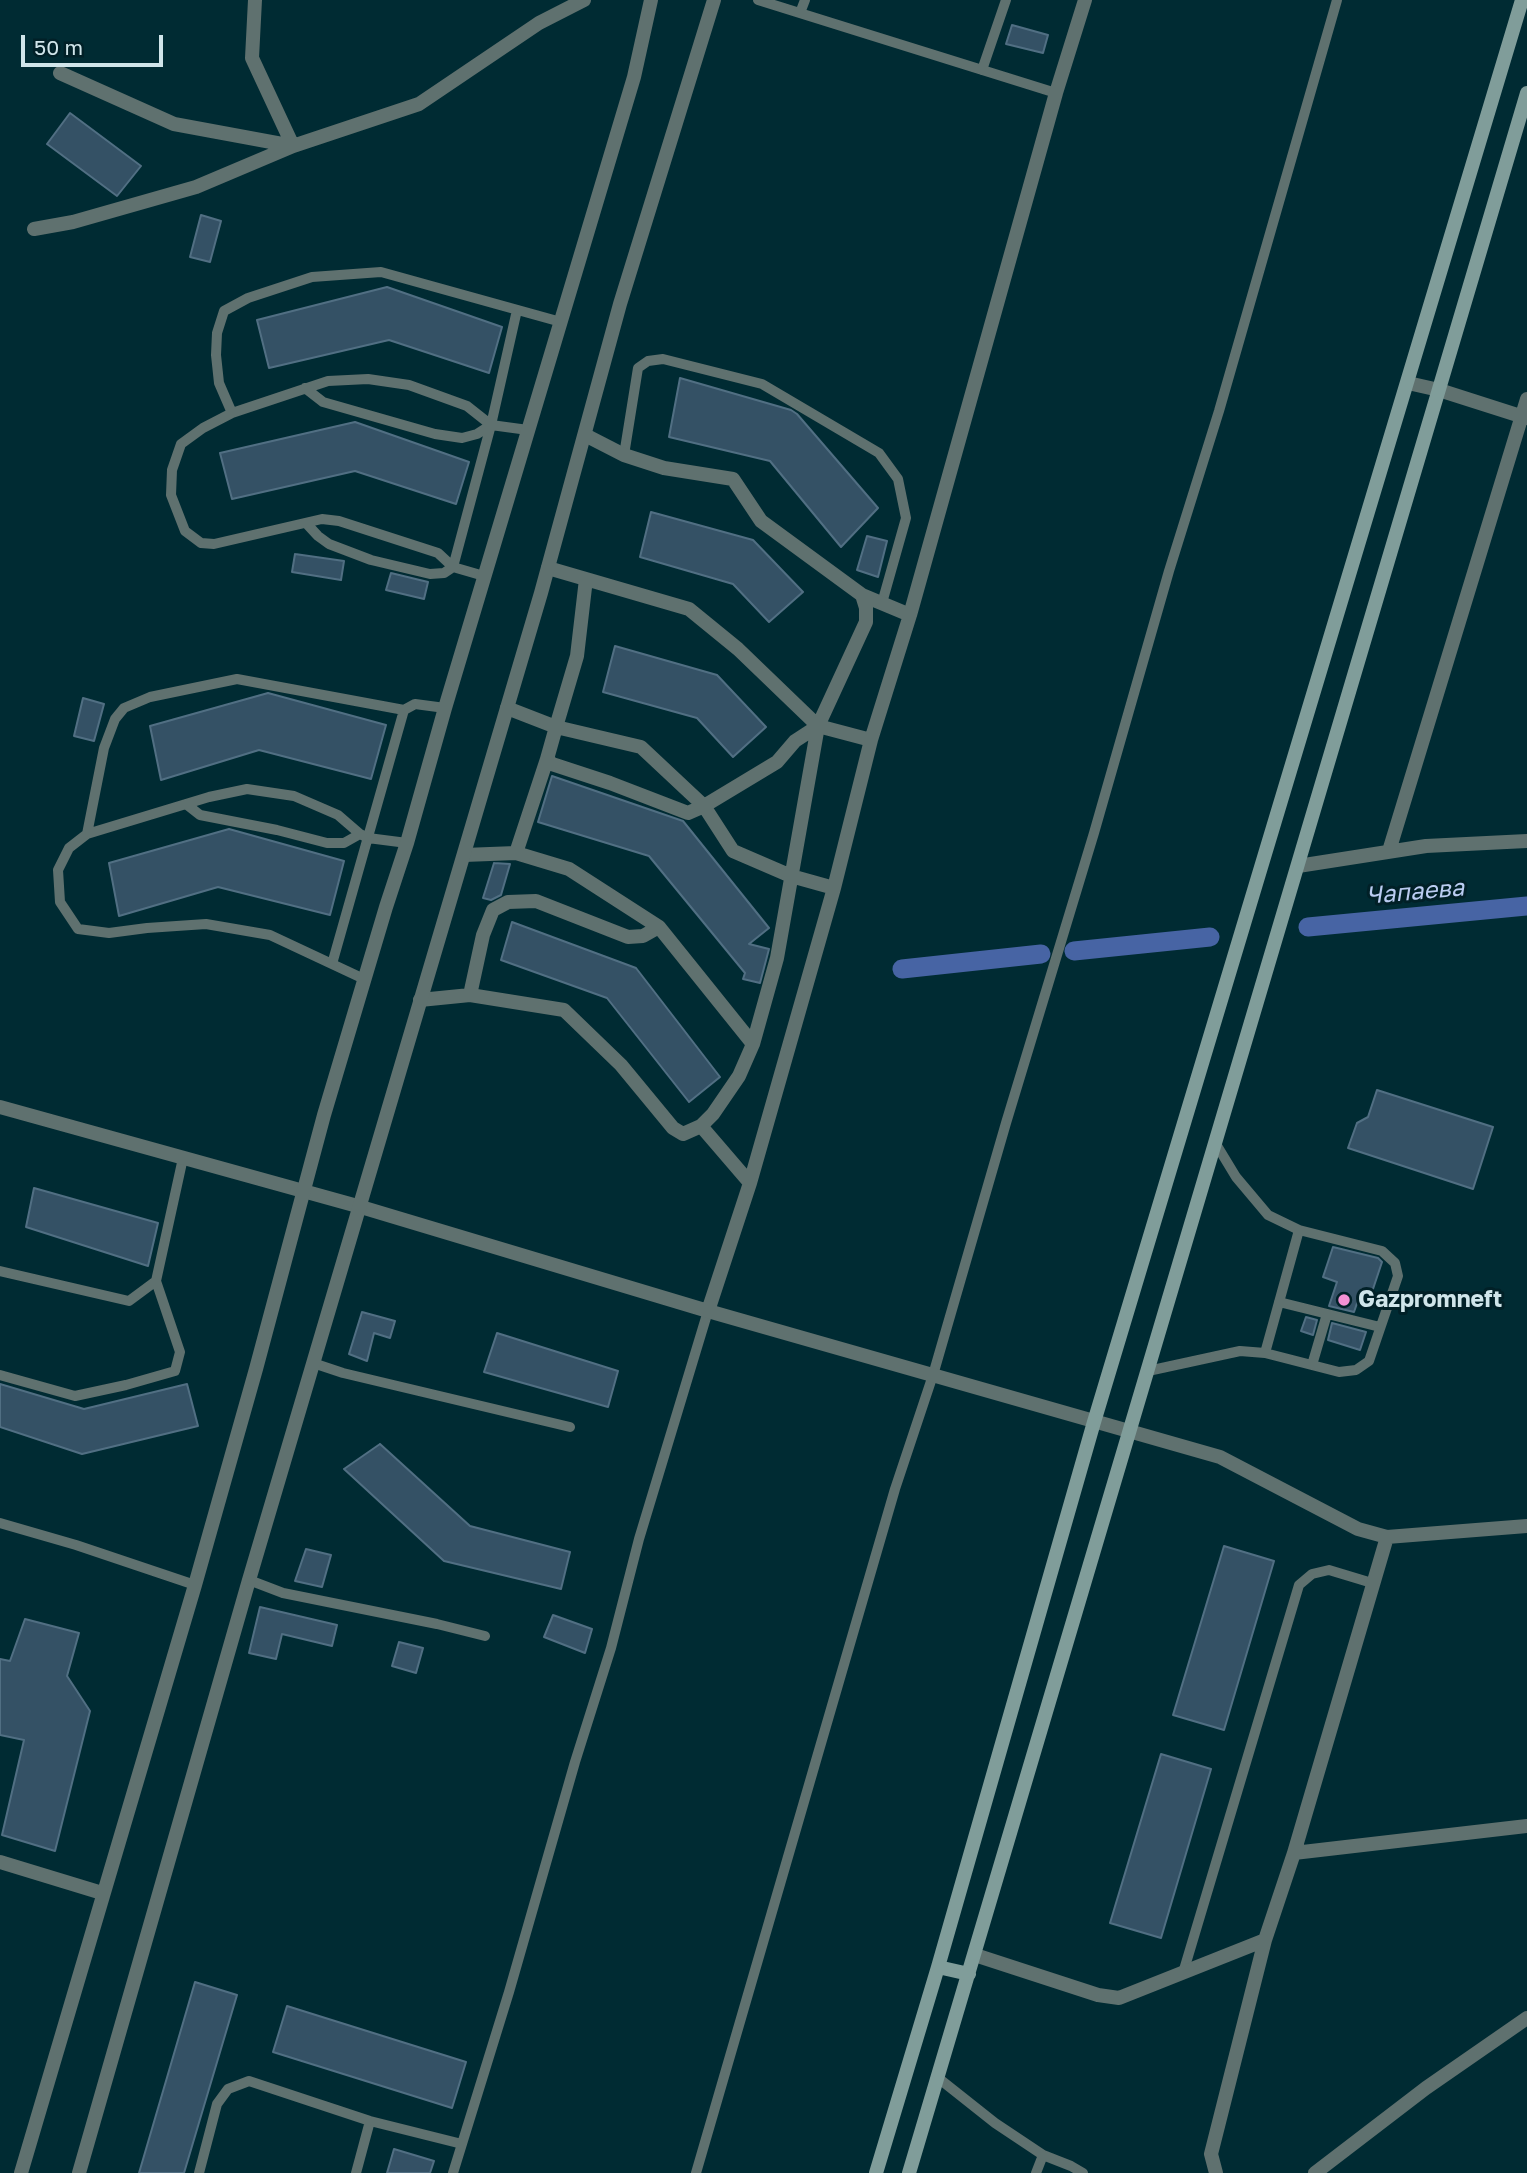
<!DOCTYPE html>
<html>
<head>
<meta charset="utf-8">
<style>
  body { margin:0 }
  #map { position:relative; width:1527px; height:2173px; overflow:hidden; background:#002b33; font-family:"Golos Text",sans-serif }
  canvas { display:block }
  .scale { position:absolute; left:21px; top:35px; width:142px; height:32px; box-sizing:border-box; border:4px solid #d0e5ea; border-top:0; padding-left:9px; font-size:21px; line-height:24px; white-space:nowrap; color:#d0e5ea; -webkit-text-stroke:5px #012027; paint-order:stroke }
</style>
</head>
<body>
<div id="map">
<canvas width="1527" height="2173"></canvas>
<div class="scale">50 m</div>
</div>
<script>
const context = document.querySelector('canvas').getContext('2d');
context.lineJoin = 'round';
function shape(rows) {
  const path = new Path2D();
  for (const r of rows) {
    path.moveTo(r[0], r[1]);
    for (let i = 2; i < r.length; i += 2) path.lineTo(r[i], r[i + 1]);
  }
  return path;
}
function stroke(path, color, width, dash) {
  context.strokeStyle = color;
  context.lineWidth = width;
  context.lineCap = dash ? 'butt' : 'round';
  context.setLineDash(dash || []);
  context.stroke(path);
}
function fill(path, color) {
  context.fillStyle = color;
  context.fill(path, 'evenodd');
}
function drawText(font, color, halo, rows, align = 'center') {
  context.font = font + ' "Golos Text",sans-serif';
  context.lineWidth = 6;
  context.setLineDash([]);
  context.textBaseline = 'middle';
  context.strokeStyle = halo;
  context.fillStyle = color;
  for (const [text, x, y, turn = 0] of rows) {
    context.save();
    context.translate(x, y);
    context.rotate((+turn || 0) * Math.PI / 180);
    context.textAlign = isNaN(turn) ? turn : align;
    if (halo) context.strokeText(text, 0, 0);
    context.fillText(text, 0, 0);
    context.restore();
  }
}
const canal = shape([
  [1308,927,1527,906],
  [1074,951,1210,937],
  [902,969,1041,954]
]);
const building = shape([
  [1012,25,1048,35,1043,53,1006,44,1012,25],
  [70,113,141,166,117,196,47,144,70,113],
  [201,215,221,221,210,262,190,257,201,215],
  [387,287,502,327,489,373,389,340,269,368,257,320,387,287],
  [680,378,791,410,797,414,878,508,841,547,770,461,669,437,680,378],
  [355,422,469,462,456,504,355,471,232,499,220,453,355,422],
  [651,512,753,540,803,592,769,622,733,584,640,557,651,512],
  [867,536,887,541,878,577,857,570,867,536],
  [295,554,344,561,341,580,292,572,295,554],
  [391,573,428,582,424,599,386,590,391,573],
  [615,646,717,675,766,727,733,757,697,718,603,692,615,646],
  [268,693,386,725,371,779,259,750,161,780,150,726,268,693],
  [83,698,104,704,94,741,74,736,83,698],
  [552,776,683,821,769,928,749,944,769,949,760,983,743,979,745,973,649,856,538,822,552,776],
  [229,829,344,861,330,915,218,887,119,916,109,863,229,829],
  [494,863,510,864,501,895,491,900,483,898,494,863],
  [512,922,636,968,720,1077,689,1102,607,998,501,960,512,922],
  [1377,1090,1493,1127,1473,1189,1348,1148,1357,1123,1368,1117,1377,1090],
  [34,1188,158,1223,148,1266,26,1227,34,1188],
  [1333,1247,1378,1258,1382,1262,1372,1292,1362,1289,1354,1312,1329,1306,1337,1282,1323,1277,1333,1247],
  [362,1312,395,1321,390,1338,374,1333,367,1361,349,1354,362,1312],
  [1306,1317,1317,1320,1313,1335,1301,1331,1306,1317],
  [1332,1323,1366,1332,1360,1350,1328,1340,1332,1323],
  [497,1333,618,1371,608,1407,484,1372,497,1333],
  [0,1384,84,1409,187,1384,198,1426,82,1454,0,1427,0,1384],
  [380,1444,470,1526,570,1552,561,1589,444,1561,344,1469,380,1444],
  [1224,1546,1274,1561,1224,1730,1173,1715,1224,1546],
  [306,1549,331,1555,322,1587,295,1581,306,1549],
  [260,1607,337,1625,332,1646,282,1634,276,1659,249,1653,260,1607],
  [553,1615,592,1629,585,1653,544,1637,553,1615],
  [25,1619,79,1633,67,1676,90,1711,55,1851,2,1835,24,1740,0,1735,0,1659,10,1661,25,1619],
  [399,1642,423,1648,416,1673,392,1666,399,1642],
  [1161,1754,1211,1769,1161,1938,1110,1923,1161,1754],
  [195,1982,237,1995,184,2173,139,2173,195,1982],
  [287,2006,466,2062,452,2108,273,2052,287,2006],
  [394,2149,434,2161,430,2173,387,2173,394,2149]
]);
const service = shape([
  [758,0,1056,93],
  [800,13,805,0],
  [982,70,1006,0],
  [305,388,323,402,435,434,462,438,477,434,491,425],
  [232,413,219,383,216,355,217,333,224,311,248,298,312,277,381,272,561,322],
  [624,455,638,368,648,361,663,359,762,384,879,453,898,479,906,518,882,603],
  [306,523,318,536,329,544,371,560,430,574,444,573,453,567,491,425,517,310],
  [484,576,453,567,438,553,339,521,322,519,214,544,201,543,185,531,171,495,172,470,181,444,203,428,232,413,328,381,368,379,409,385,467,406,491,425,528,430],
  [186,804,200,815,277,830,327,843,344,843,360,834],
  [87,834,104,748,115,719,124,708,150,697,237,679,404,710,415,704,445,708],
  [332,964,404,710],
  [364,979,270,935,206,924,147,928,109,933,78,929,60,902,58,870,69,848,87,834,209,797,247,789,294,796,338,815,360,834,368,838,407,843],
  [0,1271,129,1301,156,1281,183,1158],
  [1279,1302,1380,1327],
  [1265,1353,1299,1230],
  [313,1363,343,1373,570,1427],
  [1312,1365,1327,1314],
  [1148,1371,1240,1351,1265,1353,1339,1372,1356,1370,1369,1361,1398,1276,1395,1263,1382,1251,1299,1230,1268,1215,1236,1177,1216,1144],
  [0,1375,75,1396,126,1385,175,1371,180,1352,156,1281],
  [0,1523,76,1545,195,1585],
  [249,1580,283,1593,437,1624,485,1636],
  [1183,1973,1299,1585,1312,1574,1329,1570,1372,1583],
  [937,2077,995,2123,1043,2155,1071,2166,1083,2173],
  [199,2173,217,2104,228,2089,249,2081,370,2121,462,2144],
  [356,2173,370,2121],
  [453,2173,509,1992,575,1762,611,1648,639,1539,708,1311],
  [696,2173,895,1489,933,1375,1006,1123,1094,833,1169,571,1219,411,1337,0],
  [1036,2173,1043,2155]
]);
const minor = shape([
  [60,73,174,124,293,146,252,58,255,0],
  [34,229,73,222,196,187,293,146,419,104,539,23,584,0],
  [1408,383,1439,390,1527,418],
  [585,435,624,455,664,468,733,479,761,521,862,595,910,615],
  [548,568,689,609,738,649,818,726,871,740],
  [507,708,556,727,577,656,586,579],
  [818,726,795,741,777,762,704,806,688,813,610,783,552,764,547,759,556,727,641,747,704,806,733,851,791,876,834,888],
  [1389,851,1527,399],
  [516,853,547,759],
  [464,855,516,853,569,869,659,927,753,1044],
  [1298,866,1426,846,1527,841],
  [470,995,483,935,493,910,508,902,536,901,628,937,643,936,659,927],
  [420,1000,470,995,564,1010,621,1065,673,1128,683,1134,701,1126,713,1114,739,1076,753,1044,777,958,818,726,866,622,866,608,862,595],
  [0,1107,361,1207,708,1311,1220,1457,1358,1529,1387,1537,1527,1526],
  [701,1126,750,1183],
  [708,1311,750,1183,834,888,871,740,910,615,1056,93,1085,0],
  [1294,1853,1387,1537],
  [0,1862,102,1893],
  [975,1955,1098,1995,1119,1998,1265,1940],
  [1216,2173,1211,2154,1265,1940,1294,1853,1527,1826],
  [1315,2173,1426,2088,1527,2018]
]);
const tertiary = shape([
  [21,2173,195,1585,256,1369,324,1115,386,907,407,843,445,708,634,77,651,0],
  [79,2173,249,1580,541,593,620,304,714,0]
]);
const secondary = shape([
  [938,1967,969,1974],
  [876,2173,938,1967,1094,1422,1522,0],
  [909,2173,1527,93]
]);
const markers = [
  [1344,1300,7,"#f491d4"]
];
const poiNames = [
  ["Gazpromneft",1358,1300]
];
const waterNames = [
  ["Чапаева",1415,892,-5]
];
stroke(canal, '#4764a4', 19);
fill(building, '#345165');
stroke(building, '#516f83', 2);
stroke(service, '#5f716f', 10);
stroke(minor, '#5f716f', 14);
stroke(tertiary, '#5f716f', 14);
stroke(secondary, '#809d9a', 14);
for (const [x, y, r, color] of markers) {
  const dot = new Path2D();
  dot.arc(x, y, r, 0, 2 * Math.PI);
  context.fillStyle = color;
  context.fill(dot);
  stroke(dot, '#012027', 2.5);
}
drawText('bold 23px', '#d0e5ea', '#012027', poiNames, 'left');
drawText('italic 24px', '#baccf1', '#012027', waterNames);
</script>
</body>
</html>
